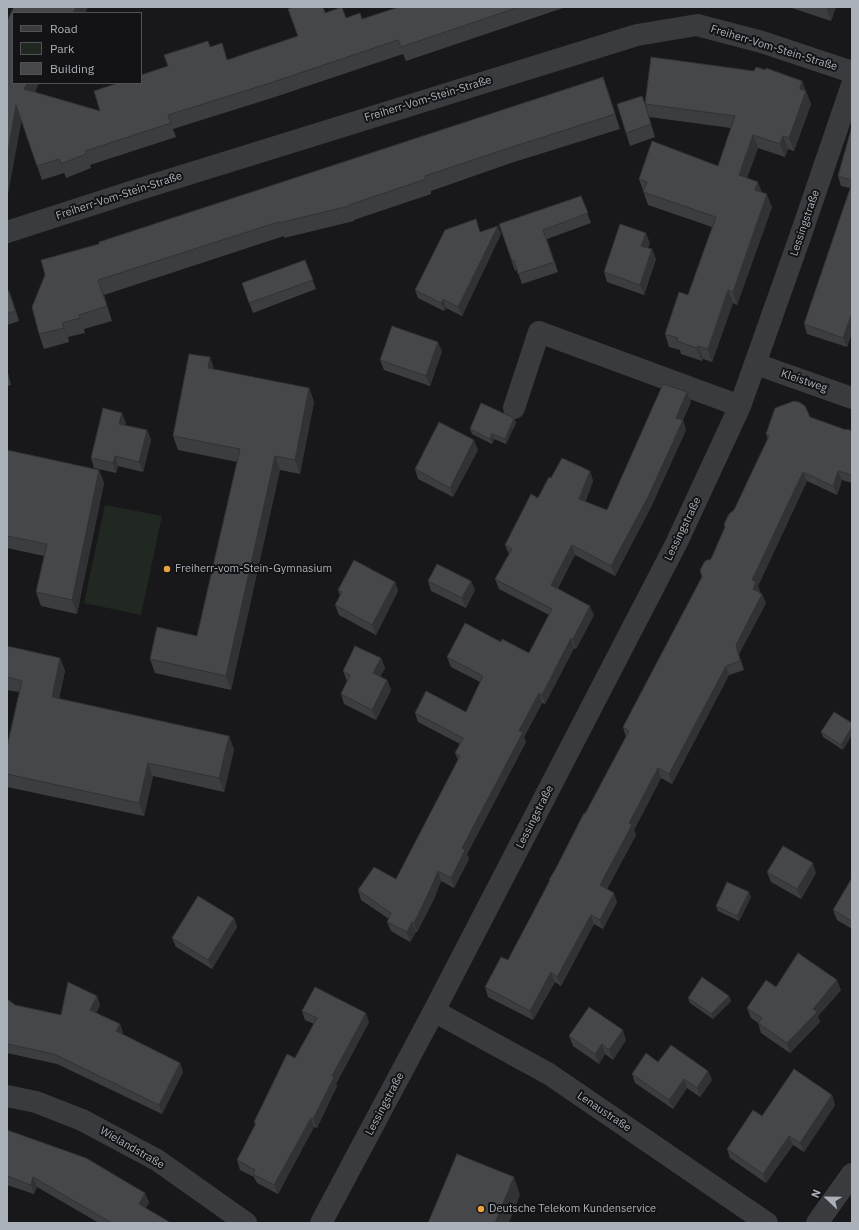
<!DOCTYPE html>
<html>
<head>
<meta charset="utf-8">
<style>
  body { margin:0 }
  #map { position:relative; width:859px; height:1230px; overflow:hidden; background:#18181a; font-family:"IBM Plex Sans",sans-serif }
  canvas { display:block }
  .frame { position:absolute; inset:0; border:8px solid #abb1b9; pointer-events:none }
  .legend { position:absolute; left:12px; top:12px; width:130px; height:72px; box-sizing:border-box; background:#131315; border:1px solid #505257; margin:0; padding:5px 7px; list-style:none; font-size:12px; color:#abb1b9 }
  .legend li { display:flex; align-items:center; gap:8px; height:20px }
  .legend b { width:20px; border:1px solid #505257 }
  .north { position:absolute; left:807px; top:1178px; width:40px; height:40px; -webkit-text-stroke:3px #131315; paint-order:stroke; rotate:292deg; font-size:11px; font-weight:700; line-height:16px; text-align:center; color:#abb1b9 }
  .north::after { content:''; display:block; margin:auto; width:14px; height:18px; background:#abb1b9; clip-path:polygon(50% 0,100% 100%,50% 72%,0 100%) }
</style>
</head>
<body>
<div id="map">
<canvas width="859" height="1230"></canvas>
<div class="frame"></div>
<ul class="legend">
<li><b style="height:5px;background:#393b3f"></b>Road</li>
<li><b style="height:11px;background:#202821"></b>Park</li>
<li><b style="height:11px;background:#45474a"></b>Building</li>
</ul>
<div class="north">N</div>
</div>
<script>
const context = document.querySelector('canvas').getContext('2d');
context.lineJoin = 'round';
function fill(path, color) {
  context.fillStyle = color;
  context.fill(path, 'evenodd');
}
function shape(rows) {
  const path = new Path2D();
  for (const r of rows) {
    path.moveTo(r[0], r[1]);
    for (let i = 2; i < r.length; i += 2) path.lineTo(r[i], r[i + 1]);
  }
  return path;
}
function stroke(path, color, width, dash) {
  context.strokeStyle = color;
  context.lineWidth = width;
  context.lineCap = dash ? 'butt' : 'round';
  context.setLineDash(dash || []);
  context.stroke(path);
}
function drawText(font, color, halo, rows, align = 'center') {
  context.font = font + ' "IBM Plex Sans",sans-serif';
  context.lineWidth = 4;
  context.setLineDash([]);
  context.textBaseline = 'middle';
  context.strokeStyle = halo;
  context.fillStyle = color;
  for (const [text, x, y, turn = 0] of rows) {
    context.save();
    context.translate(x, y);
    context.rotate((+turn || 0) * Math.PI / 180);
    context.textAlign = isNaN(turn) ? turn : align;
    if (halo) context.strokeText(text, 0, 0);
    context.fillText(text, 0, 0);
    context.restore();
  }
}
const green = shape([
  [105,505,162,516,141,615,84,603]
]);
const minor = shape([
  [7,232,140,189,637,35,697,25,762,42,852,72],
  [756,364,852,398],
  [514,408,539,332,740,406],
  [434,1011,549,1074,767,1223],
  [7,1096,36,1102,82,1120,157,1160,246,1223],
  [321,1223,434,1011,676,544,740,406,800,237,852,85],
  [817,1223,852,1174]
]);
const wall = shape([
  [14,7,88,7,85,13,13,13,35,92,100,111,168,66,210,47,228,60,298,36,325,13,346,18,363,19,399,7,566,7,406,61,403,54,275,97,173,129,176,137,90,165,91,168,66,178,64,173,42,180,21,120,7,199,7,21],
  [789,7,836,7,831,21],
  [766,70,802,81,811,104,794,151,788,149,785,157,758,148,747,178,762,193,772,207,737,305,733,303,712,362,703,359,702,361,681,354,680,350,669,347,665,334,688,295,712,227,648,205,639,179,718,166,731,128,649,117,655,137,630,146,626,133,642,96,645,103,754,71],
  [608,91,620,129,511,163,431,191,431,194,354,220,354,221,284,238,284,236,104,295,112,321,84,329,85,333,68,337,69,342,44,349,39,334,99,244],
  [852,126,852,332,847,347,807,334,804,324,850,188,841,186,838,176],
  [581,196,591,223,547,239,558,272,522,284,517,270,515,271,499,224],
  [481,232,501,234,462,316,446,308,444,311,418,298,415,290],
  [650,243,648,248,656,259,644,295,607,282,604,272],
  [305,260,316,289,253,313,242,283],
  [7,292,13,301,19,321,7,325],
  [442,351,430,386,384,370,380,360],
  [210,357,214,370,309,388,314,402,300,474,280,470,231,690,155,673,150,659,197,636,237,462,178,450,173,436],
  [7,369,11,385,7,386],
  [691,402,683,420,686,430,651,507,615,576,575,555,558,588,594,615,576,649,574,648,545,704,542,703,524,737,526,742,467,854,469,859,454,888,441,881,434,899,417,932,416,932,410,942,391,931,387,922,389,919,361,900,358,890,396,879,458,760,455,753,460,744,418,722,415,713,466,712,480,682,451,667,447,657,501,642,529,653,549,615,499,589,495,579,509,554,505,545,551,478,590,471,593,481,585,502,607,510],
  [810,417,846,430,852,431,852,483,842,480,837,495,807,481,758,586,760,592,766,603,739,654,744,670,729,675,672,784,661,778,634,830,636,835,607,889,617,902,603,929,594,924,561,986,555,982,533,1020,488,997,485,987,508,960,550,882,549,880,555,870,626,737,623,727,711,559,768,439,766,434],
  [514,418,516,423,506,444,494,439,492,444,472,434,470,429],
  [126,423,125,425,147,430,151,440,143,472,118,466,116,473,94,468,91,458],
  [7,450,99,470,104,483,77,614,41,606,36,592,44,556,7,548],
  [478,450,453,497,418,479,415,469],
  [428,581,471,581,475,590,466,608,431,591],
  [395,582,398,591,376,635,339,615,335,605,340,596,338,590],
  [7,646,60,658,65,671,59,699,229,736,234,750,224,792,153,776,144,816,7,787,7,747,19,692,7,690],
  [381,658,385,668,380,677,387,680,391,690,376,720,344,704,341,694,347,681,343,671],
  [834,712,843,750,823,737,821,732],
  [767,872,816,873,801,899,771,882],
  [852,878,852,929,837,920,833,910],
  [751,897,739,921,718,911,716,906],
  [234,918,237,927,212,969,176,947,172,938],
  [776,987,841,990,818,1016,820,1022,790,1053,761,1033,758,1023,751,1018,747,1008],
  [97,996,100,1005,96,1013,120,1024,123,1033,122,1034,180,1063,183,1072,162,1114,57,1064,7,1053,7,999,15,1005,61,1015],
  [729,996,731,1001,713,1019,690,1003,688,998],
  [302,1011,369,1022,336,1084,337,1086,317,1128,314,1127,278,1194,257,1183,254,1177,240,1170,237,1160,255,1125,254,1122,295,1058,314,1024,305,1020],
  [569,1036,626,1040,613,1060,605,1054,599,1064,573,1046],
  [658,1062,708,1071,712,1080,700,1097,687,1088,673,1109,635,1083,632,1074],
  [832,1095,835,1105,804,1152,793,1145,766,1183,730,1158,727,1149,762,1116],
  [7,1130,145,1193,149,1203,145,1208,171,1223,99,1223,37,1187,34,1194,7,1185]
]);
const shadedWall = shape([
  [76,7,88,7,85,13,73,13],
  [826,7,836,7,831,21],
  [603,77,608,91,620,129,615,114],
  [802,81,811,104,794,151,789,138,800,89],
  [27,83,39,83,30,104,24,89],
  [16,105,22,119,7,199,7,158],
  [753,135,758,148,743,188,739,175],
  [783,136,788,149,785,157,780,144],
  [758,182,763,195,755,190],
  [767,194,772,207,737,305,733,292],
  [498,226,501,234,462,316,458,307],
  [646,233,650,243,645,256,641,246],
  [652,249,656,259,644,295,640,285],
  [98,280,104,295,112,321,107,306],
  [728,290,733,303,712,362,708,349],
  [9,291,13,301,19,321,15,311],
  [443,299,446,308,444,311,441,303],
  [852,313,852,332,847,347,843,338],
  [79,315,84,329,85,333],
  [62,323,68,337,69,342,64,328],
  [438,342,442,351,430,386,426,376],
  [698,346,703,359,702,361,697,348],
  [210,357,215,372,208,368],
  [7,369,11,385,7,372],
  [309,388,314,402,300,474,295,460],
  [687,392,691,402,683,420,686,430,651,507,615,576,611,566],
  [122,413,126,423,123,434,119,424],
  [514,418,516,423,506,444,505,439],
  [147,430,151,440,143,472,139,462],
  [492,434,494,439,492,444,490,439],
  [474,440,478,450,453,497,450,488],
  [115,456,118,466,116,473,113,463],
  [275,456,280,470,231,690,226,676],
  [99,470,104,483,77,614,72,600],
  [590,471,593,481,583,509,579,499],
  [838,471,842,480,837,495,833,486],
  [803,472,807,481,758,586,760,592,756,598,753,589,752,580],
  [572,545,575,555,554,594,551,585],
  [471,581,475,590,466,608,462,598],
  [395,582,398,591,376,635,372,625],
  [762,594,766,603,739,654,744,670,736,645],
  [590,606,594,615,576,649,573,639],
  [571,638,574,648,545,704,542,695],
  [60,658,65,671,56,711,52,697],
  [381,658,385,668,377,683,373,673],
  [726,666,729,675,672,784,669,774],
  [387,680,391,690,376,720,372,710],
  [539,693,542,703,524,737,526,742,467,854,469,859,454,888,451,878,462,848,519,731],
  [852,727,852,735,843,750,841,745],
  [229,736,234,750,224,792,219,778],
  [148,763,153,776,144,816,139,803],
  [658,768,661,778,634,830,636,835,604,895,600,885,629,823],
  [813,863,816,873,801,899,797,889],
  [438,871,441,881,434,899,417,932,414,923],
  [749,892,751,897,739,921,737,916],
  [614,893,617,902,603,929,600,920],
  [591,915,594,924,561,986,557,977],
  [234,918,237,927,212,969,208,960],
  [412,922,416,932,410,942,407,932],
  [551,972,555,982,533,1020,530,1011],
  [837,980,841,990,818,1016,820,1022,790,1053,787,1043,813,1009],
  [97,996,100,1005,93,1019,90,1010],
  [729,996,731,1001,713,1019,711,1014],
  [366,1013,369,1022,336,1084,337,1086,317,1128,313,1119,332,1076],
  [120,1024,123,1033,120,1040,116,1031],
  [623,1030,626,1040,613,1060,609,1050],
  [602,1044,605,1054,599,1064,595,1054],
  [180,1063,183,1072,162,1114,159,1105],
  [708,1071,712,1080,700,1097,697,1088],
  [684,1079,687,1088,673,1109,669,1100],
  [832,1095,835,1105,804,1152,800,1143],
  [311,1118,314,1127,278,1194,274,1185],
  [789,1136,793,1145,766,1183,763,1174],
  [33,1177,37,1187,34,1194,31,1185],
  [514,1177,520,1195,509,1223,495,1223],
  [145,1193,149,1203,142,1214,139,1204]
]);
const building = shape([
  [14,7,76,7,73,13,13,13,13,83,27,83,24,89,100,111,94,91,118,83,141,83,141,75,168,66,164,55,208,41,210,47,222,43,227,60,298,36,288,9,293,7,323,7,325,13,342,7,346,18,360,13,362,19,399,7,519,7,401,47,398,40,270,83,168,115,171,123,85,151,86,154,61,164,59,159,37,166,16,105,7,158,7,21,14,7],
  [651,57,754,71,756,67,766,70,766,68,802,81,800,89,806,91,789,138,783,136,780,144,753,135,739,175,758,182,755,190,767,194,733,292,728,290,708,349,698,346,697,348,677,341,678,338,665,334,679,292,688,295,716,217,643,192,647,182,639,179,652,141,718,166,735,116,645,104,651,124,626,133,617,104,642,96,645,104,651,57],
  [603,77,615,114,506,149,425,176,426,179,349,205,349,206,279,223,278,222,98,280,107,306,79,315,80,318,62,323,64,328,39,334,32,307,45,275,41,260,99,244,99,242,603,77],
  [852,126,852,180,838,176,852,126],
  [852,183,852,313,843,338,804,324,852,183],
  [581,196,588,213,543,230,554,262,518,274,514,260,512,261,499,224,581,196],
  [476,219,480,232,498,226,458,307,443,299,441,303,415,290,445,230,476,219],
  [620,224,646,233,641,246,652,249,640,285,604,272,620,224],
  [305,260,313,280,249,303,242,283,305,260],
  [9,291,15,311,7,314,7,292,9,291],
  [392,326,438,342,426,376,380,360,392,326],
  [189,354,210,357,208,368,309,388,295,460,275,456,226,676,150,659,157,627,197,636,240,449,173,436,189,354],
  [663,384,687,392,676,418,683,420,648,497,611,566,572,545,551,585,590,606,573,639,571,638,542,695,539,693,519,731,523,732,462,848,465,850,451,878,438,871,430,890,414,923,412,922,407,932,387,922,391,913,358,890,374,867,396,879,460,756,455,753,463,738,415,713,426,691,466,712,483,676,447,657,465,623,501,642,502,639,529,653,552,609,495,579,512,549,505,545,531,494,538,498,549,477,551,478,562,458,590,471,579,499,607,510,663,384],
  [794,401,799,402,805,406,810,417,846,430,847,429,852,431,852,475,838,471,833,486,803,472,752,580,756,582,753,589,762,594,736,645,740,661,726,666,669,774,658,768,629,823,632,825,600,885,614,893,600,920,591,915,557,977,551,972,530,1011,485,987,501,957,508,960,550,880,549,880,555,870,584,813,585,814,629,731,623,727,702,577,700,570,705,561,711,559,725,527,724,524,729,514,734,510,769,436,766,434,775,408,794,401],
  [481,403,514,418,505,439,492,434,490,439,470,429,481,403],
  [103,408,122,413,119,424,147,430,139,462,115,456,113,463,91,458,103,408],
  [439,422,474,440,450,488,415,469,439,422],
  [7,450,99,470,72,600,36,592,47,544,7,536,7,450],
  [354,560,395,582,372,625,335,605,342,592,338,590,354,560],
  [437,564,471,581,462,598,428,581,437,564],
  [7,646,60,658,52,697,229,736,219,778,148,763,139,803,7,774,7,747,22,681,7,677,7,646],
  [355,646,381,658,373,673,387,680,372,710,341,694,350,675,343,671,355,646],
  [834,712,852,723,852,727,841,745,821,732,834,712],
  [783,846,813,863,797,889,767,872,783,846],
  [852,878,852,921,833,910,852,878],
  [727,882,749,892,737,916,716,906,727,882],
  [198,896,234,918,208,960,172,938,198,896],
  [798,953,837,980,813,1009,817,1012,787,1043,758,1023,762,1018,747,1008,766,980,776,987,798,953],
  [702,977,729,996,711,1014,688,998,702,977],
  [68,982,97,996,90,1010,120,1024,116,1031,180,1063,159,1105,54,1054,7,1044,7,999,15,1005,61,1015,68,982],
  [315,987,366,1013,332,1076,334,1077,313,1119,311,1118,274,1185,253,1174,255,1170,237,1160,256,1123,254,1122,287,1054,295,1058,317,1018,302,1011,315,987],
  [589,1007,623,1030,609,1050,602,1044,595,1054,569,1036,589,1007],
  [671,1045,708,1071,697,1088,684,1079,669,1100,632,1074,646,1053,658,1062,671,1045],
  [794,1069,832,1095,800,1143,789,1136,763,1174,727,1149,753,1110,762,1116,794,1069],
  [7,1130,86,1158,145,1193,139,1204,171,1223,112,1223,33,1177,31,1185,7,1176,7,1130],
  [457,1154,514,1177,495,1223,428,1223,457,1154]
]);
const markers = [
  [167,569,4,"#eaa341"],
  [481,1209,4,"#eaa341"]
];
const streetNames = [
  ["Freiherr-Vom-Stein-Straße",774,48,17],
  ["Freiherr-Vom-Stein-Straße",428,99,-17],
  ["Freiherr-Vom-Stein-Straße",119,196,-18],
  ["Lessingstraße",805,223,-71],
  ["Kleistweg",804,381,19],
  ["Lessingstraße",683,529,-64],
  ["Lessingstraße",535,817,-63],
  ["Lessingstraße",385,1104,-62],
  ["Lenaustraße",604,1112,34],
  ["Wielandstraße",132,1148,30]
];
const poiNames = [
  ["Freiherr-vom-Stein-Gymnasium",175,569],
  ["Deutsche Telekom Kundenservice",489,1209]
];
fill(green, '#202821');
stroke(minor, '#393b3f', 22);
fill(wall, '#3b3d40');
fill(shadedWall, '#303234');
fill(building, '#45474a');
stroke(building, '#303234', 1);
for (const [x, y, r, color] of markers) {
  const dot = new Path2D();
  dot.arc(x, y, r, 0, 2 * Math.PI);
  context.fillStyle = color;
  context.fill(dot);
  stroke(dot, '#131315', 1.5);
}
drawText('11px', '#abb1b9', '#131315', streetNames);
drawText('11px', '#abb1b9', '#131315', poiNames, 'left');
</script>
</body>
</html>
